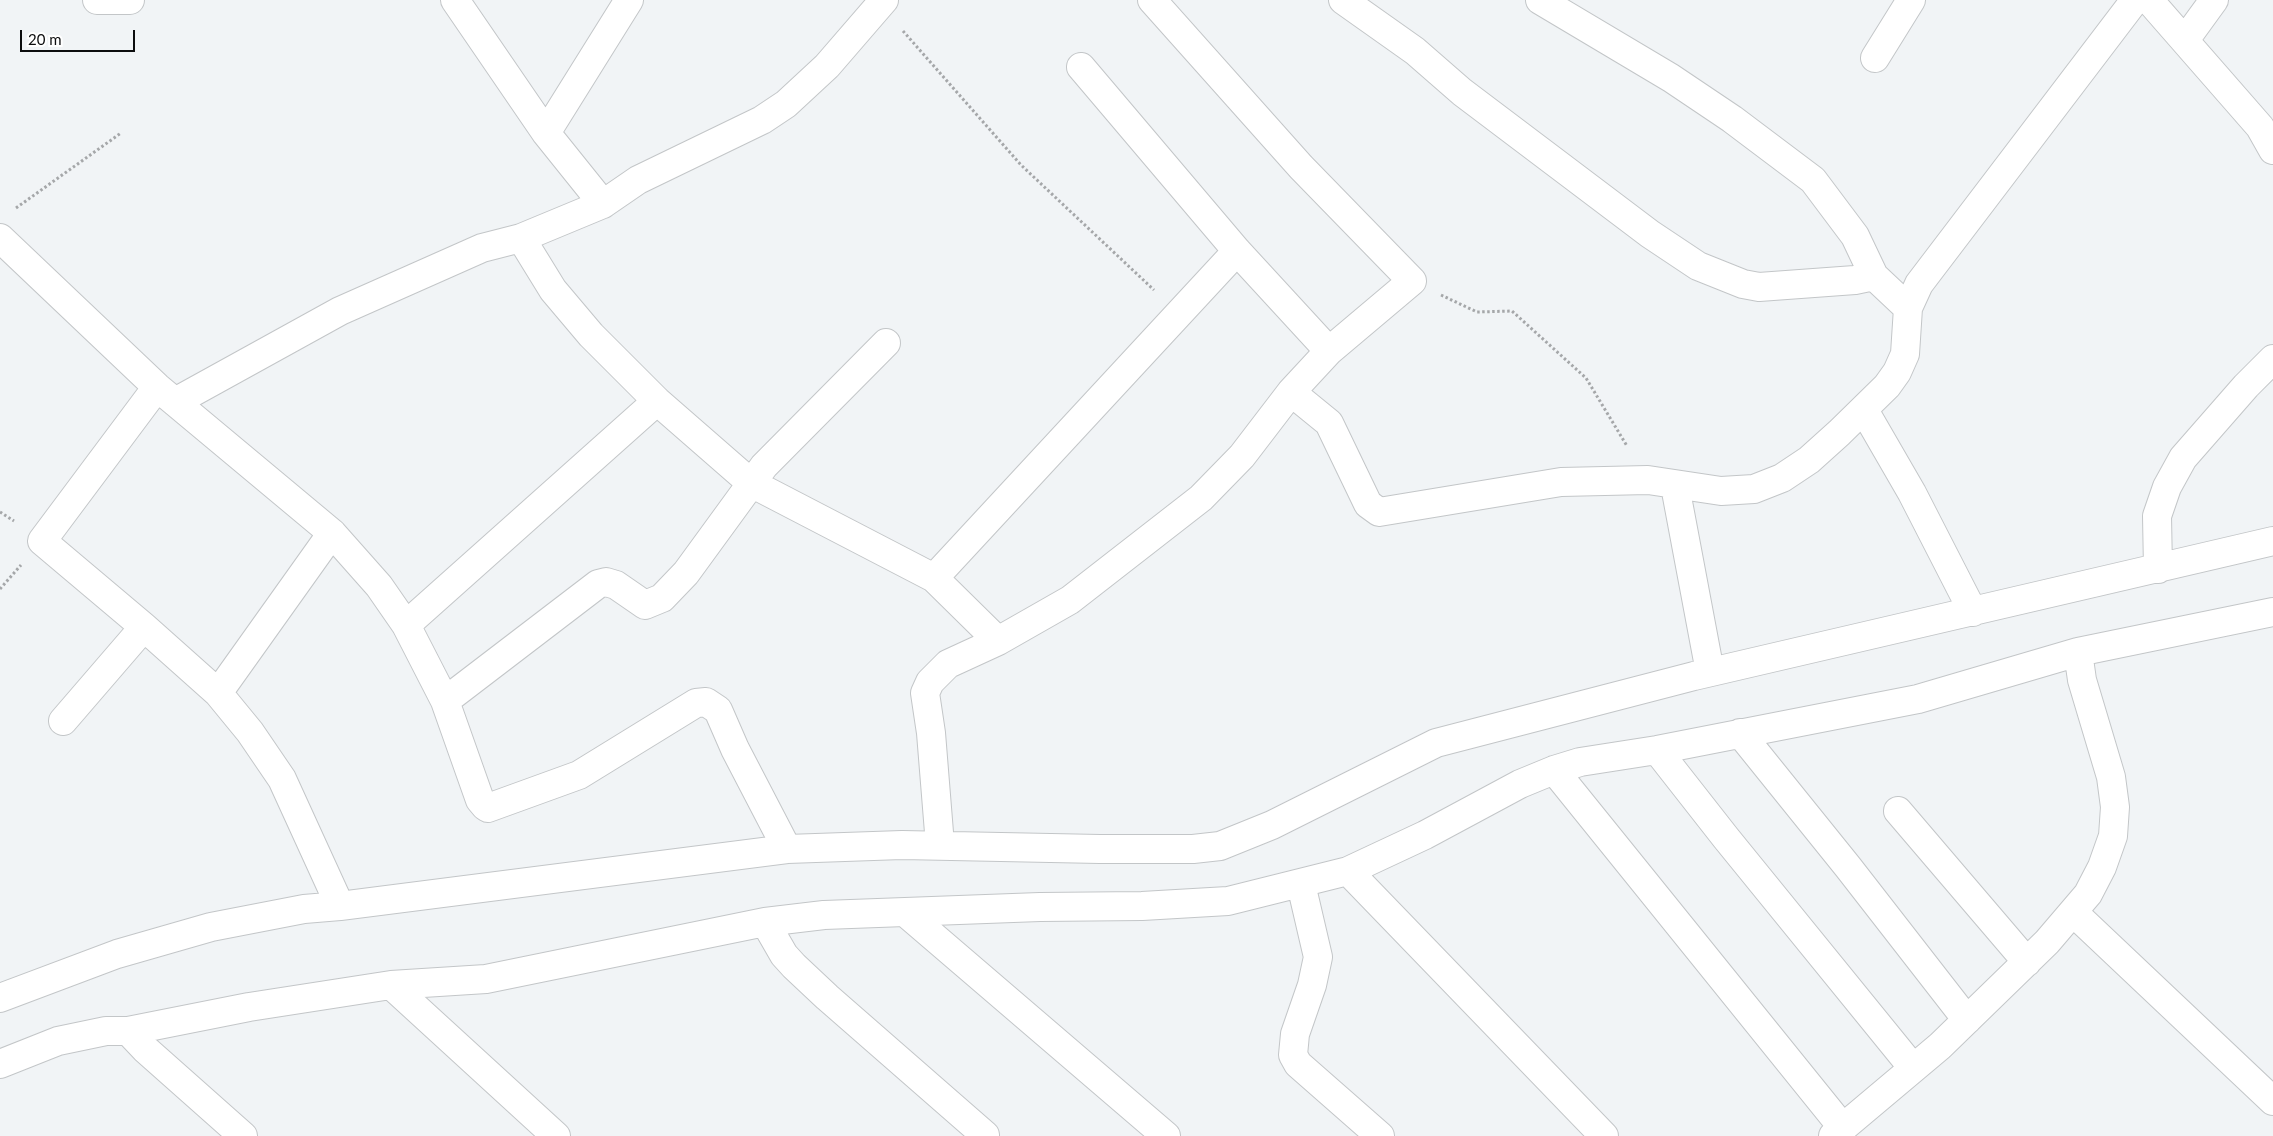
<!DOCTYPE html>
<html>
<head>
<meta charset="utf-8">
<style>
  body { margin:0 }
  #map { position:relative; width:2273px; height:1136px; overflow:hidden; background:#f1f4f6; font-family:Lato,sans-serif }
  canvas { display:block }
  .scale { position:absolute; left:20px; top:30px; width:115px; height:22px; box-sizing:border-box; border:2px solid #0c0d0e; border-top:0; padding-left:6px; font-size:15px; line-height:18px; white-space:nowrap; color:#0c0d0e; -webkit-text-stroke:4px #fff; paint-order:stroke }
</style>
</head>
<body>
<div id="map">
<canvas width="2273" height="1136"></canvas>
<div class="scale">20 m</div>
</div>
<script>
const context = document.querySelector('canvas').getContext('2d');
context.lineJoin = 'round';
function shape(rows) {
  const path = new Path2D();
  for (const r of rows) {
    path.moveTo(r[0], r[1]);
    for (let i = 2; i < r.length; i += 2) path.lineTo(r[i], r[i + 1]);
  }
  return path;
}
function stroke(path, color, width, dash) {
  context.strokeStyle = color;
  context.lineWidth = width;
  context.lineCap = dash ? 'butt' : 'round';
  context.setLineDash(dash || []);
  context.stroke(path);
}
const path = shape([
  [903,31,1021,165,1154,290],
  [16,208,121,133],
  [1441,295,1477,312,1512,311,1586,378,1627,446],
  [0,512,14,521],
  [0,589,21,565]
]);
const minor = shape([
  [97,0,130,0],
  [455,0,546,133,603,204],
  [1343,0,1415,51,1462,92,1650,234,1698,266,1743,284,1759,287,1855,280,1874,276],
  [1540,0,1671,78,1732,119,1813,180,1855,236,1874,276,1908,308],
  [2149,0,2260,127,2273,150],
  [2185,40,2214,0],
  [1875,58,1911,0],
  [1081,67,1237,251,1329,351],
  [546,133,629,0],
  [0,238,157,387,332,533,379,586,406,625,445,701,480,800,485,806,488,808,579,775,696,703,706,702,718,710,735,749,787,849],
  [521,238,553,290,591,335,657,401,751,483,934,578,998,641,1070,600,1201,498,1242,456,1291,392,1329,351,1412,281,1301,167,1152,0],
  [157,387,42,541,144,627,218,693,250,732,282,779,340,906],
  [1291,392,1329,423,1368,504,1379,512,1561,482,1648,480,1721,491,1754,489,1782,478,1809,460,1839,433,1887,386,1897,372,1905,354,1908,308,1919,284,2135,0],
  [175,402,340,311,482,248,521,238,603,204,638,180,762,120,786,104,827,66,884,0],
  [1864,410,1912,493,1973,612],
  [1675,486,1710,672],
  [2158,569,2157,516,2167,487,2183,458,2246,386,2273,359],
  [934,578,1237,251],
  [406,625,657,401],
  [218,693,332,533],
  [445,701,598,584,606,582,616,585,645,605,662,598,686,573,764,466,886,343],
  [63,721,144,627],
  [1740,733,1848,867,1967,1020],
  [1657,750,1726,838,1913,1068],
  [1554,770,1843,1128],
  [1898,811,2027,962],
  [940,845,931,733,925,693,930,682,948,664,998,641],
  [1348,871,1604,1136],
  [1301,884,1318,957,1312,985,1295,1034,1293,1055,1298,1064,1380,1136],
  [906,913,1166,1136],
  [2074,913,2273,1101],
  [765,922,784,955,794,966,827,997,985,1135],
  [391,985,556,1136],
  [0,998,117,954,211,927,304,909,340,906,787,849,902,845,1100,849,1193,849,1220,846,1272,825,1436,743,1694,676,2273,541],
  [128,1031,145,1049,243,1136],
  [0,1064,58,1041,106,1031,128,1031,249,1007,391,985,486,979,765,922,824,915,1040,907,1142,906,1228,901,1348,871,1425,835,1520,784,1554,770,1580,762,1657,750,1918,699,2078,652,2273,612],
  [1833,1136,1940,1046,2047,942,2088,894,2102,867,2113,836,2115,807,2111,777,2082,680,2078,652]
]);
stroke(minor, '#c3c6c8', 30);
stroke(path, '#a5a7a9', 3, [2.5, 2.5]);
stroke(minor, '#fff', 28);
</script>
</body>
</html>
